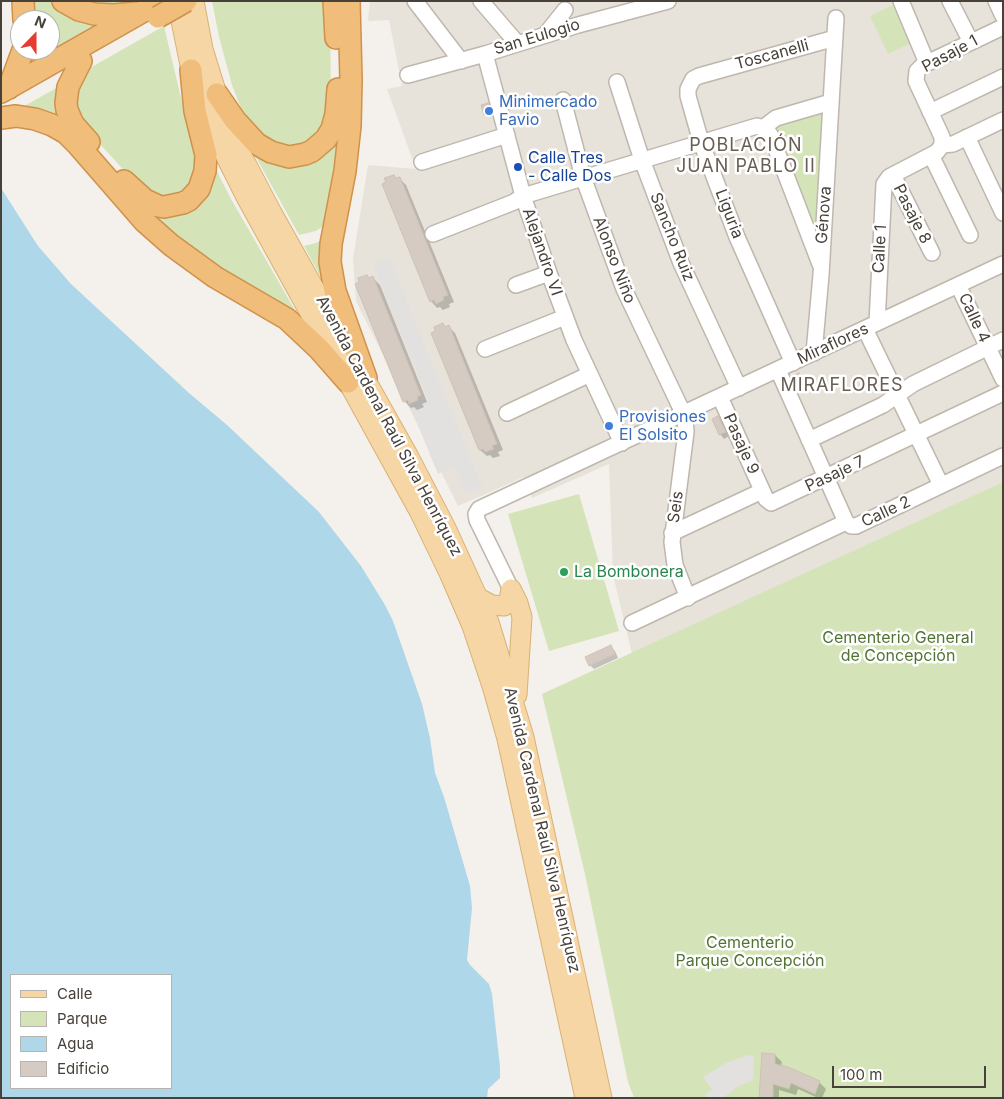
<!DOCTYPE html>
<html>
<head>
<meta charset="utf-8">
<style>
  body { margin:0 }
  #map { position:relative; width:1004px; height:1099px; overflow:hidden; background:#f4f0eb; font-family:Inter,sans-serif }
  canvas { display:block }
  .frame { position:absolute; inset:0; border:2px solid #48413a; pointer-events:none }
  .legend { position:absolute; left:10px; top:974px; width:162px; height:115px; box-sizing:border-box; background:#fff; border:1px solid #b6b3b0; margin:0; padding:6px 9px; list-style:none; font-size:15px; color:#48413a }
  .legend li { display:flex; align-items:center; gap:10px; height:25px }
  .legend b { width:25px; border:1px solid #b6b3b0 }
  .north { position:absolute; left:10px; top:10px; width:50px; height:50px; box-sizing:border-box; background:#fff; border:1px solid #b6b3b0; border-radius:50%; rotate:22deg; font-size:14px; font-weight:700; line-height:20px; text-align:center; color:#48413a }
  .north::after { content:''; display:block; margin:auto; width:18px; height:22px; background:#e53b31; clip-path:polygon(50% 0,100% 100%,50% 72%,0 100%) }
  .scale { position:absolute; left:832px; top:1066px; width:154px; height:22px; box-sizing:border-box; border:2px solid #48413a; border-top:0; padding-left:6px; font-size:15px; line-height:18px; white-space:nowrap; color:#48413a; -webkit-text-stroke:4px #fff; paint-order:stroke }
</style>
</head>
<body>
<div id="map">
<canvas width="1004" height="1099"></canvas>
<div class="frame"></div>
<ul class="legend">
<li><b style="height:6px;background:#f5d6a4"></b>Calle</li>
<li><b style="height:14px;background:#d4e4b8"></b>Parque</li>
<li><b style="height:14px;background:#aed7ea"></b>Agua</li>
<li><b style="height:14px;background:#d5cbc2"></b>Edificio</li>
</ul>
<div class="north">N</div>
<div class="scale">100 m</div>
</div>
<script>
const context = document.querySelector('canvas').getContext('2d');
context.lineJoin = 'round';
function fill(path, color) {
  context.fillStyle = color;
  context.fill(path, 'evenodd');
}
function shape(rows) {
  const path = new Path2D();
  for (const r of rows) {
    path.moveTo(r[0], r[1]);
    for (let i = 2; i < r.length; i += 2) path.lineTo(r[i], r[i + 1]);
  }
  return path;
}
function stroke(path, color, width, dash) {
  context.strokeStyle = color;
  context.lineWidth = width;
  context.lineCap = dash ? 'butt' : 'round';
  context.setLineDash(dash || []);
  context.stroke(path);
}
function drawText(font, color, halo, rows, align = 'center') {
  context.font = font + ' Inter,sans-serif';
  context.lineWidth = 5;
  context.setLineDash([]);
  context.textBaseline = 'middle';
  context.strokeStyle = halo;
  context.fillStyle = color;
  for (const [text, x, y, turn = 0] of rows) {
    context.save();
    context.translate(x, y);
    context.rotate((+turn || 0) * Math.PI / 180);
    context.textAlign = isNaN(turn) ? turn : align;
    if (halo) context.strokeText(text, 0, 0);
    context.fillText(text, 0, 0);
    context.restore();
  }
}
const residential = shape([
  [370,1,1003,1,1003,482,632,654,613,575,609,464,532,498,524,477,458,506,356,301,353,259,368,165,416,169,387,89,402,86,389,20,368,21]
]);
const green = shape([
  [29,1,53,1,106,21,24,68,29,50,50,50,50,20,30,20],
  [74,1,138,1,119,7],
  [212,1,328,1,330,12,331,99,322,136,290,151,257,134,242,111,232,85,219,37],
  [893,5,911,43,888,54,870,16],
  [164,26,182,102,198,146,199,177,173,200,141,189,80,122,73,88,83,72],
  [60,86,64,120,19,109],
  [826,107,817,238,775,124],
  [345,112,326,224,316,231,299,235,252,150,281,162],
  [210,158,231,199,304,326,186,249,120,183,172,210],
  [325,238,324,283,304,246,316,243],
  [1003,482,1003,1098,634,1098,628,1082,585,874,542,694],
  [579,494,619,631,549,651,508,514]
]);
const parking = shape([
  [389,258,482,487,465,494,454,467,438,474,410,406,428,399,373,264],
  [754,1055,753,1080,737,1087,723,1098,708,1098,705,1095,712,1089,703,1077,726,1063,745,1056]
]);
const water = shape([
  [1,188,38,246,71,284,189,393,227,425,319,512,361,566,385,605,393,621,422,704,430,738,435,773,444,797,470,886,472,908,467,960,470,965,489,984,492,994,500,1067,500,1078,488,1089,487,1098,1,1098],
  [11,975,171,975,171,1088,11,1088]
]);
const shadow = shape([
  [488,104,492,115,487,116,485,114],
  [393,176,397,179,399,178,406,185,454,302,449,304,450,307,443,310,440,307,437,308,431,301],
  [373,278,380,285,427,402,422,404,424,407,417,410,414,407,411,408,404,401,370,279],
  [443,325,446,328,449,327,455,333,503,450,498,452,500,456,493,458,490,455,487,456,480,450],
  [800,376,804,384,798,386,793,377],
  [718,418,722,422,729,436,724,439,720,434],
  [611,647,615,651,618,658,594,669,590,665],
  [775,1055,782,1062,781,1066,819,1082,826,1089,822,1098,818,1098,798,1089,796,1095,779,1090,779,1098,760,1098]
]);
const building = shape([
  [488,103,491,113,484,115,481,105,488,103],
  [394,175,395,178,400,177,448,295,443,297,444,300,436,304,434,300,430,302,382,184,386,182,384,178,394,175],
  [367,275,369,278,373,276,421,395,417,397,418,400,409,404,408,400,403,402,355,284,359,282,358,278,367,275],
  [443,323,445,327,449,325,497,444,492,446,494,449,485,452,483,449,479,450,431,333,435,331,434,327,443,323],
  [799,373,803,382,795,385,791,377,799,373],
  [718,416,726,432,719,435,712,419,718,416],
  [611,645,615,654,589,666,585,657,611,645],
  [762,1053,775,1054,775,1064,788,1067,820,1081,815,1094,791,1083,789,1089,773,1084,773,1098,759,1098,762,1053]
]);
const minor = shape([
  [415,1,461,61],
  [481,1,517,43],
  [901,1,927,63],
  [950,1,971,42],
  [996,1,1003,16],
  [545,35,565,10],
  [485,54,523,196,549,273,574,340,622,443],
  [408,75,485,54,578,25,668,1],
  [617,82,642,160,681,263,739,388],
  [563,100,583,177,624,289,685,417,686,432,672,542,675,565,688,598],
  [930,112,1003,77],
  [764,127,776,118,831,102],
  [967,137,1003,213],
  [942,145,953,144,1003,120],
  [931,155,970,235],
  [422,162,507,135],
  [893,175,932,253],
  [433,234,514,202,523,196,757,126,767,130,771,136,820,264],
  [516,285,549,273],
  [958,285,1003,379],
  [877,323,884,184,889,177,937,152,942,145,942,137,916,81,917,71,923,65,1003,27],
  [865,329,941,485],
  [485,349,565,317],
  [814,353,821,275,836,18],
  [793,363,737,237,701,142,688,96,688,89,693,79,699,76,835,38],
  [778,370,846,522],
  [720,397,766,499,771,503,1003,393],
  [507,413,590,374],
  [809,440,883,405,913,384,1003,340],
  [846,522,851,526,856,526,1003,456],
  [672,533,762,491],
  [511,589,477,520,476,514,479,509,1003,264],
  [632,623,846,522]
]);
const major = shape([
  [177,1,191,70,207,116,219,143,247,199,420,513,449,573,472,626,492,686,507,739,585,1098],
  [194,1,203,49,217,94,238,148,272,213,409,457,446,528,489,622,524,737,602,1098],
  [511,589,518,603,522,617,517,695],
  [479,598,492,605,504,606,509,600,511,589]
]);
const highway = shape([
  [23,1,24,20],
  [63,1,79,10,94,14,114,15,136,13],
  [334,1,336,38],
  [349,1,351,80,350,126,345,171,331,244,330,262,335,291,366,378],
  [81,61,68,87,66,103,67,110,73,124,89,142],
  [9,88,23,50],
  [1,92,161,1],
  [217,94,235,120,257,144,271,152,289,157,305,154,312,151,326,139,332,129,336,114,338,89],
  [1,118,16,116,35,119,52,125,66,133,78,145,145,222,171,245,215,277,287,319,319,349,348,382],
  [124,181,145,200,158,206,164,207,183,203,189,200,199,189,205,171,206,155,195,111,191,70]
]);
const highwayBridge = shape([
  [158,17,186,1]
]);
const markers = [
  [489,111,5,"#3f7fe0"],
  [518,167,5,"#1a4fb4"],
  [609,426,5,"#3f7fe0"],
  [564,572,5,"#2e9e5b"]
];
const streetNames = [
  ["San Eulogio",537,37,-17],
  ["Pasaje 1",950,54,-28],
  ["Toscanelli",772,55,-15],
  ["Liguria",729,214,69],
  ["Pasaje 8",912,214,63],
  ["Génova",824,215,-86],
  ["Sancho Ruiz",672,237,68],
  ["Calle 1",880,249,-87],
  ["Alejandro VI",542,252,71],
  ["Alonso Niño",614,260,69],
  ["Calle 4",974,318,65],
  ["Miraflores",833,344,-25],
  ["Avenida Cardenal Raúl Silva Henríquez",389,426,62],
  ["Pasaje 9",741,444,66],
  ["Pasaje 7",835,474,-25],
  ["Seis",676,507,-82],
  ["Calle 2",886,512,-25],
  ["Avenida Cardenal Raúl Silva Henríquez",542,830,77]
];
const shopNames = [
  ["Minimercado",499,102],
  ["Favio",499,120],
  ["Provisiones",619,417],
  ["El Solsito",619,435]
];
const transitNames = [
  ["Calle Tres",528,158],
  ["- Calle Dos",528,176]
];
const leisureNames = [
  ["La Bombonera",574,572]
];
const parkNames = [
  ["Cementerio General",898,638],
  ["de Concepción",898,656],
  ["Cementerio",750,943],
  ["Parque Concepción",750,961]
];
const neighbourhoodNames = [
  ["POBLACIÓN",746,146],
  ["JUAN PABLO II",746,167],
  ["MIRAFLORES",842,386]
];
fill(residential, '#e7e2da');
fill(green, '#d4e4b8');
fill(parking, '#e3e1df');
fill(water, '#aed7ea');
fill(shadow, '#0003');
fill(building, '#d5cbc2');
stroke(building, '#cfc2b5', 1);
stroke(minor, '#bfb7ae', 18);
stroke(major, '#d9b174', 21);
stroke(highway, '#cf914b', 24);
stroke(minor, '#fff', 15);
stroke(major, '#f5d6a4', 19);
stroke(highway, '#f0bd7a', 21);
stroke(highwayBridge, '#cf914b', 24, []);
stroke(highwayBridge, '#f0bd7a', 21);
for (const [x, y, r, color] of markers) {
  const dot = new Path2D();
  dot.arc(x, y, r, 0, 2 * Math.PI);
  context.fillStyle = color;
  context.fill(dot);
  stroke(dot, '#fff', 2);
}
drawText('16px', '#48413a', '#fff', streetNames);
drawText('16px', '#366cbe', '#fff', shopNames, 'left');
drawText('16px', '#164399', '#fff', transitNames, 'left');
drawText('16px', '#27864d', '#fff', leisureNames, 'left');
drawText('16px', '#517432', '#fff', parkNames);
context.letterSpacing = '1px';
drawText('18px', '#695e52', '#fff', neighbourhoodNames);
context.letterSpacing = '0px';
</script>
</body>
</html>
